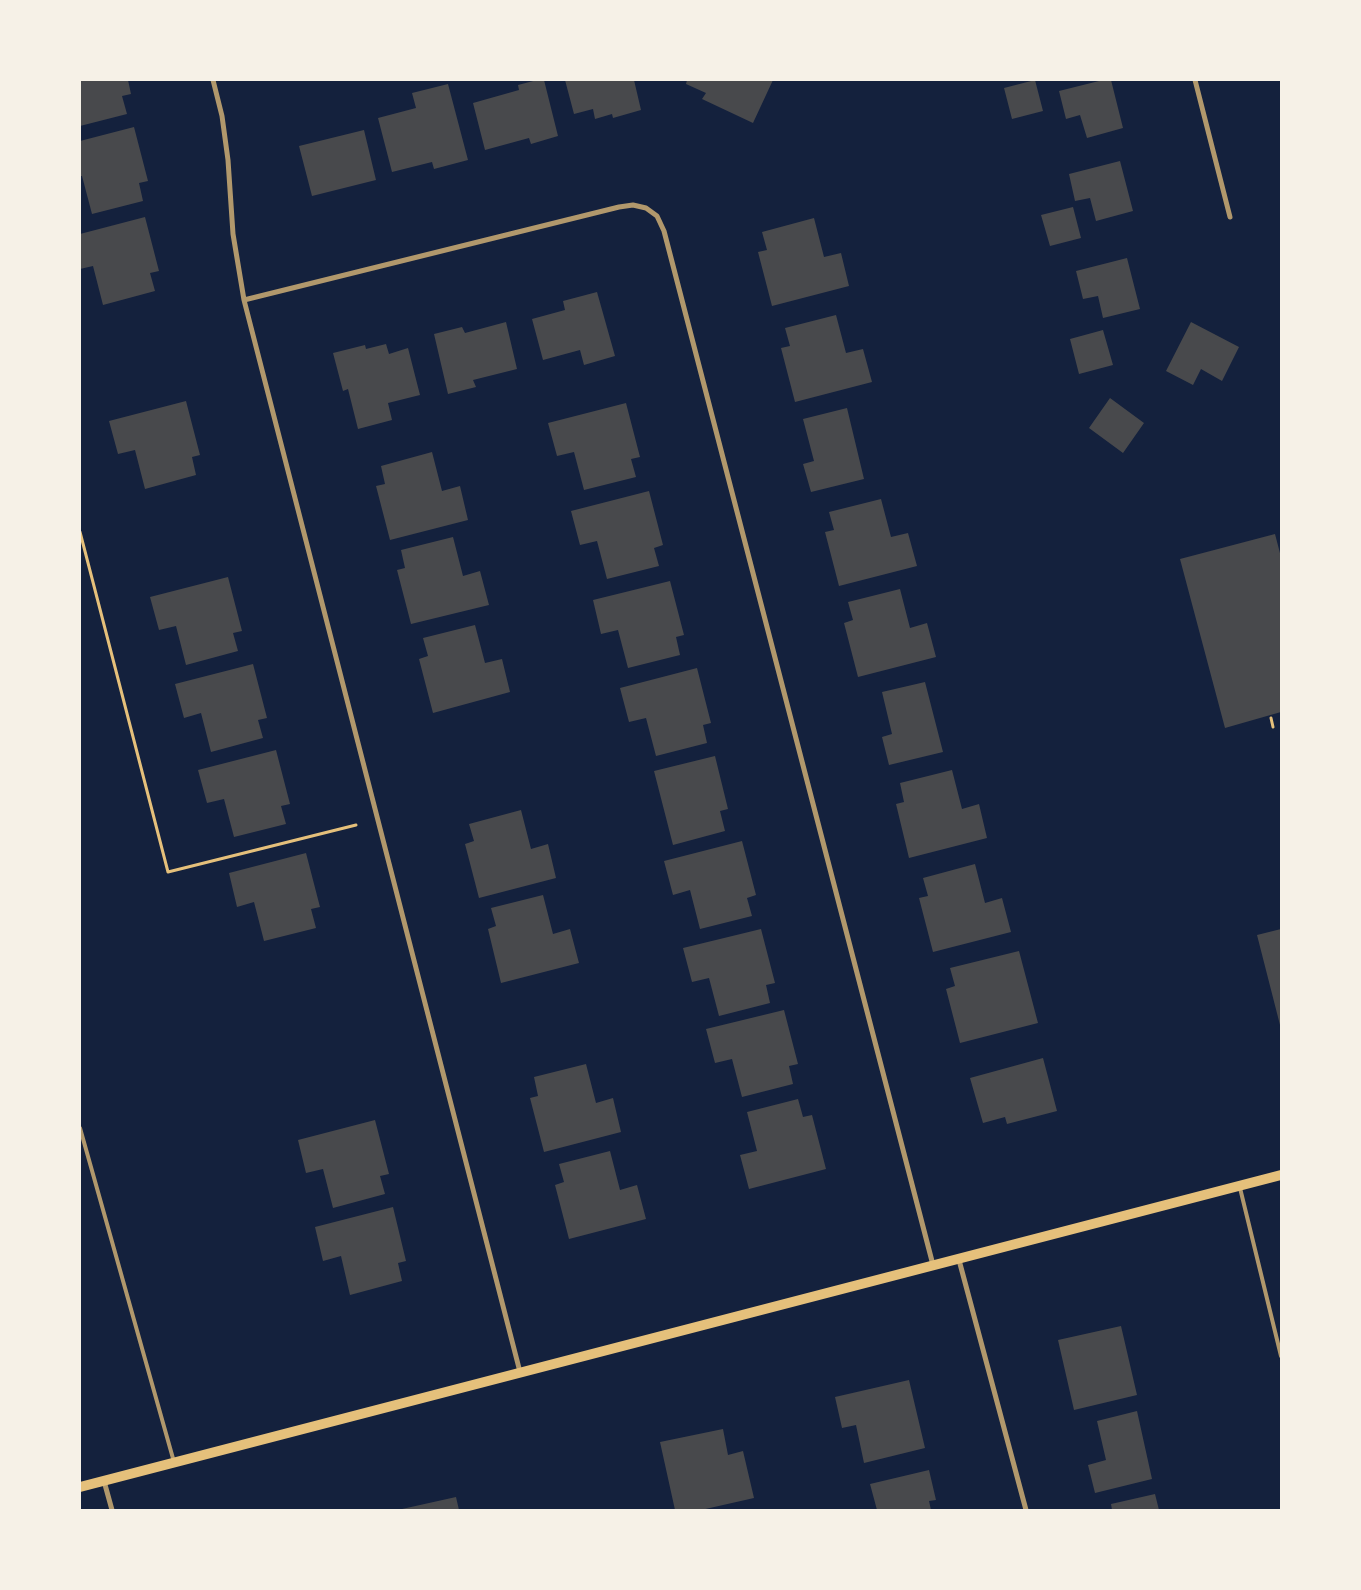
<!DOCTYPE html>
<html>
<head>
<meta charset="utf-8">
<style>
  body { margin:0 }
  #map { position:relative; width:1361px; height:1590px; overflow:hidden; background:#14213d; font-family:"Space Grotesk",sans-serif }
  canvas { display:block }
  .frame { position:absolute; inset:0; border:81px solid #f6f1e7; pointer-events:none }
</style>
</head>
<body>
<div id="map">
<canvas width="1361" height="1590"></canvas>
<div class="frame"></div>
</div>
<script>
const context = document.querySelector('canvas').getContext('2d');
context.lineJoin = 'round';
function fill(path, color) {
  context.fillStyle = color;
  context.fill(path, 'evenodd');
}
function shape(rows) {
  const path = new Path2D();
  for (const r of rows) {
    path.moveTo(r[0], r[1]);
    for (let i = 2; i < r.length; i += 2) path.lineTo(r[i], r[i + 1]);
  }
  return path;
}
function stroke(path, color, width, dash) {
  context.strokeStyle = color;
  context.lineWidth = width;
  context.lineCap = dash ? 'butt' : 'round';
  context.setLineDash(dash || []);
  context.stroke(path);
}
const building = shape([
  [80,80,128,80,131,94,122,96,127,114,80,126],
  [537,80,544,80,558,136,531,144,529,138,485,150,473,103,519,90,518,85],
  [565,80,634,80,641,110,613,118,612,114,595,119,593,109,574,114],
  [687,80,773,80,753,123,702,99,706,93,686,84],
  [1035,80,1043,111,1012,119,1004,88],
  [1103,80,1111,80,1123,128,1087,138,1080,115,1066,119,1059,91],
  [448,84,468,160,434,169,432,162,392,172,378,118,416,108,412,93],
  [134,127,148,181,139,183,143,201,92,214,82,176,80,176,80,141],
  [364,130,376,180,312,196,299,146],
  [1120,161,1133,211,1096,221,1090,198,1075,201,1069,174],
  [1073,207,1081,238,1050,246,1041,215],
  [145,217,159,271,150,273,155,291,103,305,93,266,80,269,80,234],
  [814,218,824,257,841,253,849,286,772,306,758,252,767,250,762,232],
  [1127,258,1140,309,1103,318,1098,296,1083,299,1076,271],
  [597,292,615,356,584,365,580,350,543,360,532,319,565,310,563,301],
  [836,315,846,353,863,349,872,382,795,402,781,348,790,346,785,328],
  [506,322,517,369,473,380,476,387,448,394,434,334,462,327,465,333],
  [1191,322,1239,347,1222,381,1201,369,1193,385,1166,371],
  [1103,330,1113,365,1079,374,1070,339],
  [386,344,389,354,408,348,420,395,388,403,392,420,358,429,348,389,343,391,333,353,365,345,366,349],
  [1110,398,1144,423,1123,453,1089,428],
  [186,401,200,455,192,457,196,475,145,489,135,450,118,454,109,421],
  [626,403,640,457,631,459,636,477,584,490,574,452,557,456,548,423],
  [847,408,864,479,811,492,803,464,814,461,803,419],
  [432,452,442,491,460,486,468,520,390,540,376,486,385,484,381,466],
  [649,491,663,545,654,548,659,566,607,579,597,541,580,545,571,511],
  [881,499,891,537,908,533,917,566,839,586,825,532,834,530,829,512],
  [1275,534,1281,557,1281,712,1225,728,1180,559],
  [453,537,463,576,480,571,489,605,411,624,397,570,405,568,401,550],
  [228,577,242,631,233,633,238,651,186,665,176,626,159,630,150,597],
  [670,581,684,635,676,637,680,655,628,668,618,630,601,634,593,600],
  [900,589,910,628,927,623,936,657,858,677,844,623,853,620,848,602],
  [475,625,485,663,502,659,510,692,433,713,419,659,428,656,423,638],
  [253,664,267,718,258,720,263,738,211,752,201,713,184,718,175,684],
  [697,668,711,723,703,725,707,743,656,756,646,718,629,722,620,688],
  [925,682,943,752,889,765,882,737,892,734,882,692],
  [276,750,290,804,281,806,286,824,234,837,224,799,207,803,198,770],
  [715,756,728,809,720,811,725,831,673,845,654,771],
  [952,770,962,809,979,804,987,838,909,858,896,804,904,802,900,783],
  [521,810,531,849,548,844,556,878,479,898,465,844,474,841,469,824],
  [742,841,756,895,747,898,752,916,700,929,690,890,673,895,664,861],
  [306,853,320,907,311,909,316,928,264,941,254,902,237,907,229,873],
  [975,864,985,903,1002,898,1011,932,933,952,919,898,928,896,923,878],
  [543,895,553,934,570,929,579,963,501,983,488,929,496,926,491,908],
  [761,929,775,983,766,985,770,1003,719,1016,709,978,692,982,683,948],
  [1281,929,1281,1024,1280,1025,1257,935],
  [1019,951,1038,1023,960,1043,946,989,955,986,950,968],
  [784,1010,798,1064,789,1066,793,1084,742,1097,732,1059,715,1063,706,1029],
  [1043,1058,1057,1111,1007,1124,1005,1117,983,1123,970,1078],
  [586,1064,596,1103,613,1098,621,1132,544,1152,530,1098,538,1096,534,1077],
  [798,1099,803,1117,812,1115,826,1169,749,1189,740,1155,757,1151,747,1112],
  [375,1120,389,1174,380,1176,385,1194,333,1208,323,1169,306,1173,298,1140],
  [610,1151,620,1190,637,1185,646,1219,569,1239,555,1185,564,1182,559,1164],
  [393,1207,406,1261,398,1263,402,1281,350,1295,341,1256,323,1261,315,1227],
  [1121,1326,1137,1395,1074,1410,1058,1340],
  [909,1380,925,1448,864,1463,856,1425,842,1428,835,1397],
  [1137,1411,1152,1479,1095,1493,1088,1465,1106,1460,1097,1421],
  [723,1429,728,1455,743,1451,754,1498,701,1510,675,1510,660,1442],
  [929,1470,936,1500,929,1501,931,1510,877,1510,870,1484],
  [1155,1494,1159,1510,1112,1510,1111,1504],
  [456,1497,459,1510,402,1510,402,1509]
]);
const path = shape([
  [80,532,168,872,356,825],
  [1271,718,1273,727]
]);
const service = shape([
  [80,1128,174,1462],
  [1240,1188,1281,1356]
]);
const minor = shape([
  [213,80,222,116,228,160,233,234,244,300,520,1372],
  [1195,80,1230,217],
  [244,300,619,207,633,205,646,208,657,216,664,231,933,1265],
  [959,1260,1026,1510],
  [104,1481,112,1510]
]);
const secondary = shape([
  [80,1487,1281,1175]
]);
fill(building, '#48494c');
stroke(path, '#e5c07b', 3);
stroke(service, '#b1986c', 4);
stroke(minor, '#b1986c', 5);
stroke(secondary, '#e5c07b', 10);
</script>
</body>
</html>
